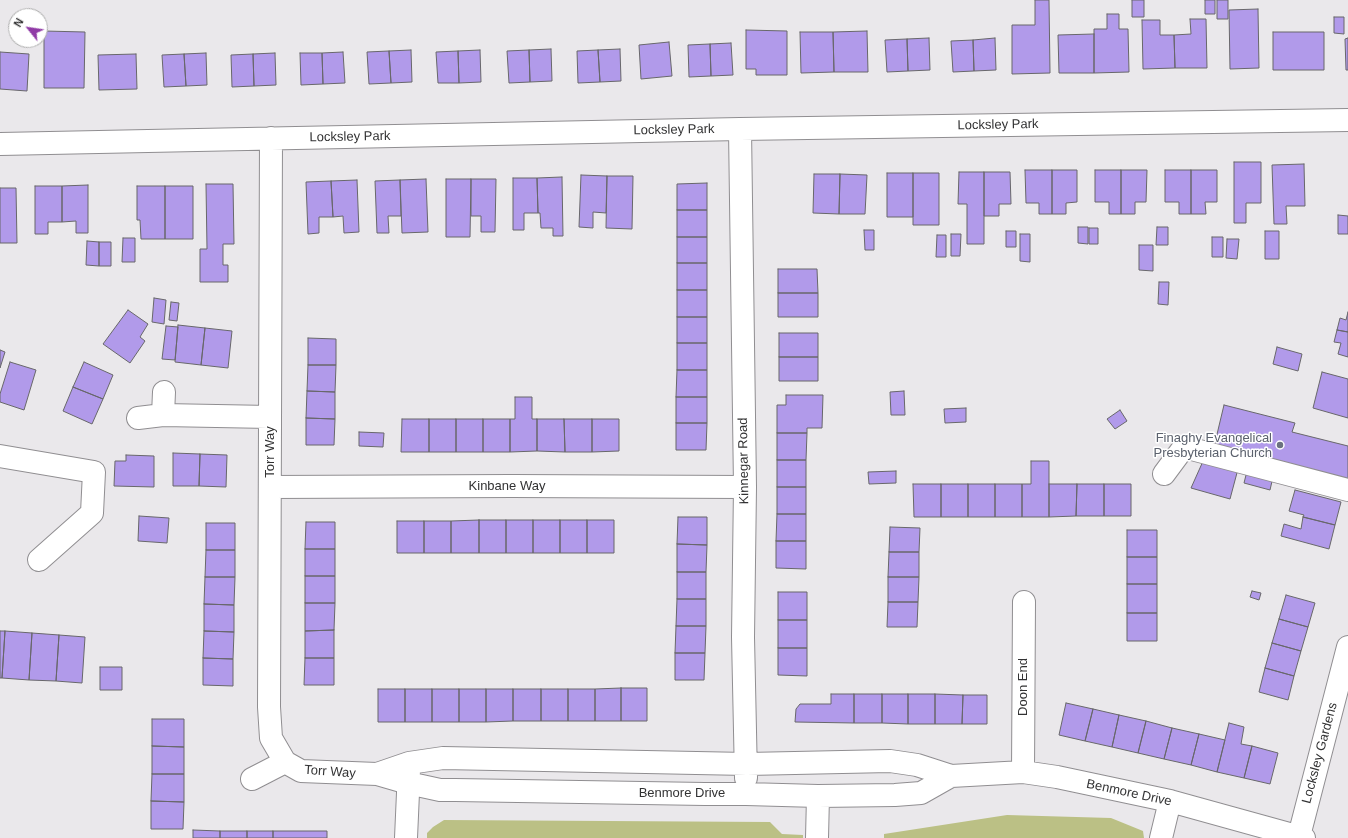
<!DOCTYPE html>
<html>
<head>
<meta charset="utf-8">
<style>
  body { margin:0 }
  #map { position:relative; width:1348px; height:838px; overflow:hidden; background:#eae8eb; font-family:Helvetica,sans-serif }
  canvas { display:block }
  .north { position:absolute; left:8px; top:8px; width:40px; height:40px; box-sizing:border-box; background:#fff; border:1px solid #adadad; border-radius:50%; rotate:300deg; font-size:11px; font-weight:700; line-height:16px; text-align:center; color:#323233 }
  .north::after { content:''; display:block; margin:auto; width:14px; height:18px; background:#903aa6; clip-path:polygon(50% 0,100% 100%,50% 72%,0 100%) }
</style>
</head>
<body>
<div id="map">
<canvas width="1348" height="838"></canvas>
<div class="north">N</div>
</div>
<script>
const context = document.querySelector('canvas').getContext('2d');
context.lineJoin = 'round';
function fill(path, color) {
  context.fillStyle = color;
  context.fill(path, 'evenodd');
}
function shape(rows) {
  const path = new Path2D();
  for (const r of rows) {
    path.moveTo(r[0], r[1]);
    for (let i = 2; i < r.length; i += 2) path.lineTo(r[i], r[i + 1]);
  }
  return path;
}
function stroke(path, color, width, dash) {
  context.strokeStyle = color;
  context.lineWidth = width;
  context.lineCap = dash ? 'butt' : 'round';
  context.setLineDash(dash || []);
  context.stroke(path);
}
function drawText(font, color, halo, rows, align = 'center') {
  context.font = font + ' Helvetica,sans-serif';
  context.lineWidth = 3;
  context.setLineDash([]);
  context.textBaseline = 'middle';
  context.strokeStyle = halo;
  context.fillStyle = color;
  for (const [text, x, y, turn = 0] of rows) {
    context.save();
    context.translate(x, y);
    context.rotate((+turn || 0) * Math.PI / 180);
    context.textAlign = isNaN(turn) ? turn : align;
    if (halo) context.strokeText(text, 0, 0);
    context.fillText(text, 0, 0);
    context.restore();
  }
}
const green = shape([
  [1007,815,1111,818,1143,831,1144,838,884,838,884,834],
  [444,820,770,822,782,834,803,835,803,838,427,838,427,833,433,827]
]);
const building = shape([
  [1035,0,1049,0,1050,73,1012,74,1012,25,1035,25,1035,0],
  [1132,0,1144,0,1144,17,1132,17,1132,0],
  [1205,0,1215,0,1215,14,1205,14,1205,0],
  [1217,0,1228,0,1228,19,1217,19,1217,0],
  [1258,9,1259,68,1230,69,1229,10,1258,9],
  [1107,14,1119,14,1119,29,1128,29,1129,72,1094,73,1094,29,1107,29,1107,14],
  [1334,17,1344,17,1344,34,1334,33,1334,17],
  [1190,19,1206,19,1207,68,1175,68,1174,35,1191,34,1190,19],
  [1142,20,1160,20,1160,35,1174,35,1175,68,1143,69,1142,20],
  [746,30,787,31,787,75,756,75,756,69,746,69,746,30],
  [44,31,85,32,84,88,44,88,44,31],
  [867,31,868,72,834,72,833,32,867,31],
  [800,32,833,32,834,72,801,73,800,32],
  [1273,32,1324,32,1324,70,1273,70,1273,32],
  [1094,34,1094,73,1059,73,1058,35,1094,34],
  [929,38,930,70,908,71,907,39,929,38],
  [995,38,996,70,974,71,973,40,995,38],
  [1348,38,1348,70,1346,70,1345,39,1348,38],
  [907,39,908,71,887,72,885,40,907,39],
  [973,40,974,71,953,72,951,41,973,40],
  [669,42,672,76,641,79,639,45,669,42],
  [731,43,733,75,711,76,710,44,731,43],
  [710,44,711,76,689,77,688,45,710,44],
  [551,49,552,81,530,82,529,50,551,49],
  [620,49,621,81,600,82,598,50,620,49],
  [411,50,412,82,391,83,389,51,411,50],
  [480,50,481,82,459,83,458,51,480,50],
  [529,50,530,82,509,83,507,51,529,50],
  [598,50,600,82,578,83,577,51,598,50],
  [389,51,391,83,369,84,367,52,389,51],
  [458,51,459,83,438,83,436,52,458,51],
  [0,52,29,54,27,91,0,89,0,52],
  [343,52,345,83,323,84,322,53,343,52],
  [206,53,207,85,186,86,184,54,206,53],
  [275,53,276,85,254,86,253,54,275,53],
  [300,53,322,53,323,84,301,85,300,53],
  [136,54,137,89,99,90,98,55,136,54],
  [184,54,186,86,164,87,162,55,184,54],
  [253,54,254,86,232,87,231,55,253,54],
  [1234,162,1261,162,1261,203,1246,203,1246,223,1234,223,1234,162],
  [1304,164,1305,206,1286,206,1287,224,1274,224,1272,165,1304,164],
  [1025,170,1052,170,1052,214,1039,214,1039,203,1026,203,1025,170],
  [1052,170,1077,170,1077,202,1066,203,1066,214,1052,214,1052,170],
  [1095,170,1121,170,1121,214,1109,214,1109,202,1095,202,1095,170],
  [1121,170,1147,170,1146,202,1135,202,1135,214,1121,214,1121,170],
  [1165,170,1191,170,1191,214,1179,214,1179,202,1165,202,1165,170],
  [1191,170,1217,170,1217,202,1205,202,1206,214,1191,214,1191,170],
  [959,172,984,172,984,244,967,244,967,204,958,204,959,172],
  [984,172,1010,172,1011,204,999,204,999,216,984,216,984,172],
  [887,173,913,173,913,217,887,217,887,173],
  [913,173,939,173,939,225,913,225,913,173],
  [814,174,840,174,839,214,813,213,814,174],
  [840,174,867,175,865,214,839,214,840,174],
  [581,175,607,176,606,213,593,212,593,228,579,227,581,175],
  [607,176,633,176,632,229,606,228,607,176],
  [562,177,563,236,553,236,553,228,541,228,540,213,538,213,537,178,562,177],
  [513,178,537,178,538,213,524,213,524,230,513,230,513,178],
  [426,179,428,232,402,233,400,180,426,179],
  [446,179,471,179,470,237,446,237,446,179],
  [471,179,496,179,495,232,481,232,481,216,471,216,471,179],
  [357,180,359,232,344,233,343,216,333,217,331,181,357,180],
  [400,180,401,216,388,216,389,233,377,233,375,181,400,180],
  [331,181,333,217,319,217,319,233,308,234,306,182,331,181],
  [707,183,707,210,677,210,677,184,707,183],
  [206,184,233,184,234,244,223,244,223,265,228,265,228,282,200,282,200,249,207,249,206,184],
  [88,185,88,233,76,233,76,221,62,222,62,186,88,185],
  [35,186,62,186,62,222,48,222,48,234,35,234,35,186],
  [137,186,165,186,165,239,141,239,140,220,137,220,137,186],
  [165,186,193,186,193,239,165,239,165,186],
  [0,188,16,188,17,243,0,243,0,188],
  [677,210,707,210,707,237,677,237,677,210],
  [1338,215,1348,216,1348,234,1338,234,1338,215],
  [1078,227,1088,227,1088,244,1078,243,1078,227],
  [1157,227,1168,227,1168,245,1156,245,1157,227],
  [1089,228,1098,228,1098,244,1089,244,1089,228],
  [864,230,874,230,874,250,865,250,864,230],
  [1006,231,1016,231,1016,247,1006,247,1006,231],
  [1265,231,1279,231,1279,259,1265,259,1265,231],
  [951,234,961,234,960,256,951,256,951,234],
  [1020,234,1030,234,1030,262,1020,261,1020,234],
  [937,235,946,235,946,257,936,257,937,235],
  [677,237,707,237,707,263,677,263,677,237],
  [1212,237,1223,237,1223,257,1212,257,1212,237],
  [123,238,135,238,135,262,122,262,123,238],
  [1227,239,1239,239,1237,259,1226,258,1227,239],
  [87,241,99,242,99,266,86,265,87,241],
  [99,242,111,242,111,266,99,266,99,242],
  [1139,245,1153,245,1153,271,1139,270,1139,245],
  [677,263,707,263,707,290,677,290,677,263],
  [778,269,817,269,818,293,778,293,778,269],
  [1159,282,1169,282,1168,305,1158,304,1159,282],
  [677,290,707,290,707,317,677,317,677,290],
  [778,293,818,293,818,317,778,317,778,293],
  [154,298,166,300,164,324,152,322,154,298],
  [171,302,179,303,177,321,169,320,171,302],
  [128,310,148,324,140,337,145,341,130,363,103,344,128,310],
  [1348,312,1348,332,1337,330,1340,318,1346,320,1348,312],
  [677,317,707,317,707,343,677,343,677,317],
  [178,325,205,328,201,365,175,362,178,325],
  [166,326,178,327,175,360,162,359,166,326],
  [205,328,232,331,228,368,201,365,205,328],
  [1337,330,1348,332,1348,357,1338,354,1341,343,1334,342,1337,330],
  [779,333,818,333,818,357,779,357,779,333],
  [308,338,336,339,336,365,308,365,308,338],
  [677,343,707,343,707,370,677,370,677,343],
  [1277,347,1302,354,1298,371,1273,364,1277,347],
  [0,350,5,352,0,368,0,350],
  [779,357,818,357,818,381,779,381,779,357],
  [10,362,36,370,24,410,0,402,0,394,10,362],
  [84,362,113,375,103,399,73,387,84,362],
  [308,365,336,365,335,392,307,391,308,365],
  [677,370,707,370,707,397,676,397,677,370],
  [1322,372,1348,379,1348,418,1313,408,1322,372],
  [73,387,103,399,92,424,63,411,73,387],
  [307,391,335,392,335,419,306,418,307,391],
  [904,391,905,415,891,415,890,392,904,391],
  [786,395,823,395,822,428,807,428,807,433,777,433,777,405,786,405,786,395],
  [515,397,532,397,532,419,537,419,537,451,510,452,510,419,515,419,515,397],
  [676,397,707,397,707,423,676,423,676,397],
  [1224,405,1295,423,1292,432,1348,446,1348,478,1346,485,1213,451,1224,405],
  [966,408,966,422,945,423,944,409,966,408],
  [1120,410,1127,421,1115,429,1107,419,1120,410],
  [306,418,335,419,334,445,306,445,306,418],
  [402,419,429,419,429,452,401,452,402,419],
  [429,419,456,419,456,452,429,452,429,419],
  [456,419,483,419,483,452,456,452,456,419],
  [483,419,510,419,510,452,483,452,483,419],
  [537,419,564,419,565,452,537,451,537,419],
  [564,419,592,419,592,452,565,452,564,419],
  [592,419,619,419,619,451,592,452,592,419],
  [676,423,707,423,706,450,676,450,676,423],
  [359,432,384,433,383,447,359,446,359,432],
  [777,433,807,433,806,460,777,460,777,433],
  [173,453,200,454,199,486,173,486,173,453],
  [200,454,227,455,226,487,199,486,200,454],
  [126,455,154,456,154,487,114,486,115,461,126,461,126,455],
  [1204,459,1238,469,1230,499,1191,488,1204,459],
  [777,460,806,460,806,487,777,487,777,460],
  [1031,461,1049,461,1049,517,1022,517,1022,484,1031,484,1031,461],
  [896,471,896,483,869,484,868,472,896,471],
  [1247,471,1273,477,1270,490,1244,483,1247,471],
  [913,484,941,484,941,517,914,517,913,484],
  [941,484,968,484,968,517,941,517,941,484],
  [968,484,995,484,995,517,968,517,968,484],
  [995,484,1022,484,1022,517,995,517,995,484],
  [1049,484,1077,484,1076,516,1049,517,1049,484],
  [1077,484,1104,484,1104,516,1076,516,1077,484],
  [1104,484,1131,484,1131,516,1104,516,1104,484],
  [777,487,806,487,806,514,777,514,777,487],
  [1295,490,1341,502,1335,525,1303,517,1304,515,1289,511,1295,490],
  [777,514,806,514,806,541,776,541,777,514],
  [139,516,169,518,167,543,138,541,139,516],
  [678,517,707,517,707,545,677,544,678,517],
  [1303,517,1335,525,1329,549,1281,536,1284,524,1301,529,1303,517],
  [479,520,506,520,506,553,479,553,479,520],
  [479,520,479,553,451,553,451,521,479,520],
  [506,520,533,520,533,553,506,553,506,520],
  [533,520,560,520,560,553,533,553,533,520],
  [560,520,587,520,587,553,560,553,560,520],
  [587,520,614,520,614,553,587,553,587,520],
  [397,521,424,521,424,553,397,553,397,521],
  [424,521,451,521,451,553,424,553,424,521],
  [306,522,335,522,335,549,305,549,306,522],
  [206,523,235,523,235,550,206,550,206,523],
  [890,527,920,528,919,552,889,552,890,527],
  [1127,530,1157,530,1157,557,1127,557,1127,530],
  [776,541,806,541,806,569,776,568,776,541],
  [677,544,707,545,706,572,677,572,677,544],
  [305,549,335,549,335,576,305,576,305,549],
  [206,550,235,550,235,577,205,577,206,550],
  [889,552,919,552,919,577,888,577,889,552],
  [1127,557,1157,557,1157,584,1127,584,1127,557],
  [677,572,706,572,706,599,677,599,677,572],
  [305,576,335,576,335,603,305,603,305,576],
  [205,577,235,577,234,605,204,604,205,577],
  [888,577,919,577,918,602,888,602,888,577],
  [1127,584,1157,584,1157,613,1127,613,1127,584],
  [1252,591,1261,593,1259,600,1250,597,1252,591],
  [778,592,807,592,807,620,778,620,778,592],
  [1286,595,1315,603,1308,627,1279,619,1286,595],
  [677,599,706,599,706,626,676,626,677,599],
  [888,602,918,602,917,627,887,627,888,602],
  [305,603,335,603,334,630,305,631,305,603],
  [204,604,234,605,234,632,204,631,204,604],
  [1127,613,1157,613,1157,641,1127,641,1127,613],
  [1279,619,1308,627,1301,651,1272,643,1279,619],
  [778,620,807,620,807,648,778,648,778,620],
  [676,626,706,626,705,653,675,653,676,626],
  [334,630,334,658,305,658,305,631,334,630],
  [0,631,5,631,2,678,0,678,0,631],
  [5,631,32,633,29,680,2,678,5,631],
  [204,631,234,632,233,659,203,658,204,631],
  [32,633,59,635,56,681,29,680,32,633],
  [59,635,85,637,82,683,56,681,59,635],
  [1272,643,1301,651,1294,676,1265,668,1272,643],
  [778,648,807,648,807,676,778,675,778,648],
  [675,653,705,653,704,680,675,680,675,653],
  [203,658,233,659,233,686,203,685,203,658],
  [305,658,334,658,334,685,304,685,305,658],
  [100,667,122,667,122,690,100,690,100,667],
  [1265,668,1294,676,1288,700,1259,692,1265,668],
  [621,688,647,688,647,721,621,721,621,688],
  [621,688,621,721,595,721,595,689,621,688],
  [378,689,405,689,405,722,378,722,378,689],
  [405,689,432,689,432,722,405,722,405,689],
  [432,689,459,689,459,722,432,722,432,689],
  [459,689,486,689,486,722,459,722,459,689],
  [486,689,513,689,513,721,486,722,486,689],
  [513,689,541,689,541,721,513,721,513,689],
  [541,689,568,689,568,721,541,721,541,689],
  [568,689,595,689,595,721,568,721,568,689],
  [831,694,854,694,854,723,795,722,796,709,800,704,831,704,831,694],
  [854,694,882,694,882,723,854,723,854,694],
  [882,694,908,694,908,724,882,723,882,694],
  [908,694,935,694,935,724,908,724,908,694],
  [935,694,963,695,962,724,935,724,935,694],
  [963,695,987,695,987,724,962,724,963,695],
  [1066,703,1093,709,1085,741,1059,735,1066,703],
  [1093,709,1119,715,1112,747,1085,741,1093,709],
  [1119,715,1146,721,1138,753,1112,747,1119,715],
  [152,719,184,719,184,747,152,746,152,719],
  [1146,721,1172,728,1164,759,1138,753,1146,721],
  [1229,723,1244,727,1241,744,1252,746,1244,778,1217,772,1229,723],
  [1172,728,1199,734,1191,765,1164,759,1172,728],
  [1199,734,1225,740,1217,772,1191,765,1199,734],
  [152,746,184,747,184,774,152,774,152,746],
  [1252,746,1278,753,1270,784,1244,778,1252,746],
  [152,774,184,774,184,802,151,801,152,774],
  [151,801,184,802,183,829,151,829,151,801],
  [193,830,220,831,220,838,193,838,193,830],
  [220,831,247,831,247,838,220,838,220,831],
  [247,831,273,831,273,838,247,838,247,831],
  [273,831,327,831,327,838,273,838,273,831]
]);
const minor = shape([
  [740,129,745,487,743,637,746,778],
  [271,138,269,707,271,738,285,762,301,771,377,774,408,783,440,790,455,790,705,794,746,794,818,796,895,795,921,793,951,776],
  [0,144,740,129,1348,120],
  [163,415,164,392],
  [138,418,163,415,270,417],
  [0,456,94,472,92,513,39,560],
  [1164,474,1184,447,1348,490],
  [270,487,512,486,745,487],
  [1023,772,1024,602],
  [377,774,409,763,443,758,747,764,890,761,917,765,951,776,1023,772,1057,777,1170,801,1304,838],
  [252,779,285,762],
  [1299,836,1348,647],
  [406,838,409,770],
  [817,838,818,796],
  [1161,838,1170,801]
]);
const markers = [
  [1280,445,4,"#6b7280"]
];
const streetNames = [
  ["Locksley Park",998,125,-1],
  ["Locksley Park",674,130,-1],
  ["Locksley Park",350,137,-1],
  ["Torr Way",270,452,-90],
  ["Kinnegar Road",744,461,-91],
  ["Kinbane Way",507,486],
  ["Doon End",1023,687,-90],
  ["Locksley Gardens",1320,753,-75],
  ["Torr Way",330,772,4],
  ["Benmore Drive",682,793],
  ["Benmore Drive",1129,793,12]
];
const worshipNames = [
  ["Finaghy Evangelical",1272,438],
  ["Presbyterian Church",1272,453]
];
fill(green, '#bbc085');
fill(building, '#b19aea');
stroke(building, '#68676a', 1);
stroke(minor, '#908e91', 24);
stroke(minor, '#fff', 22);
for (const [x, y, r, color] of markers) {
  const dot = new Path2D();
  dot.arc(x, y, r, 0, 2 * Math.PI);
  context.fillStyle = color;
  context.fill(dot);
  stroke(dot, '#fff', 1.5);
}
drawText('13px', '#323233', '#fff', streetNames);
drawText('13px', '#5b616d', '#fff', worshipNames, 'right');
</script>
</body>
</html>
